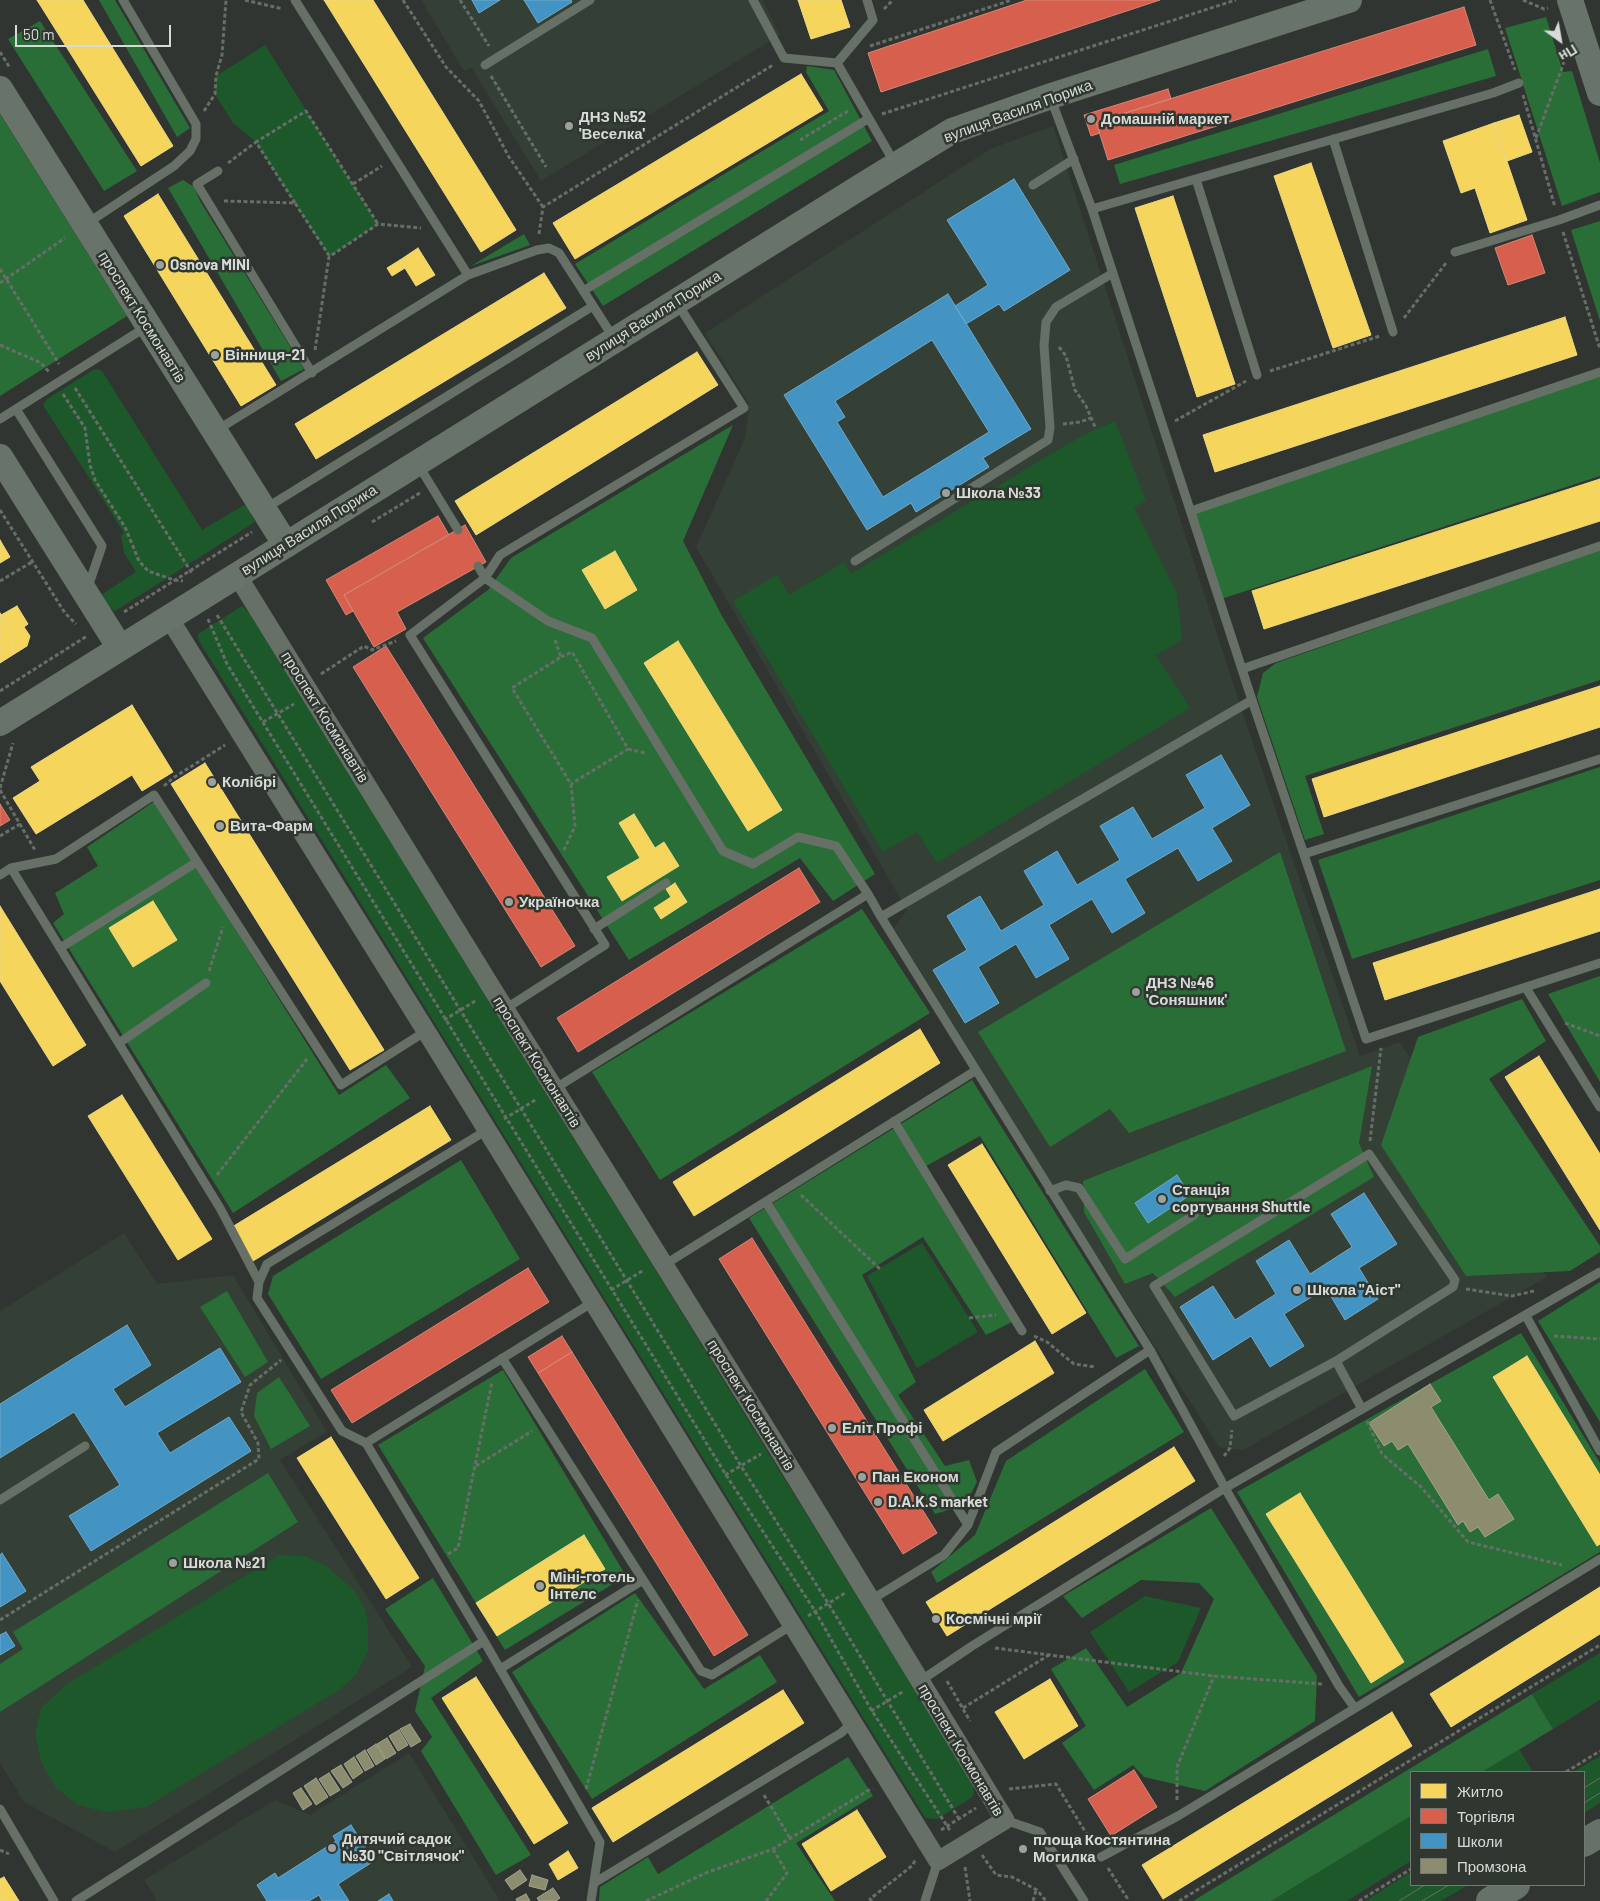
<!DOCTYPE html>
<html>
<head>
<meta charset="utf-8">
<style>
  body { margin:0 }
  #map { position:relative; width:1600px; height:1901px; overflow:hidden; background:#313531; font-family:Barlow,sans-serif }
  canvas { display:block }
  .legend { position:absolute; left:1410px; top:1771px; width:175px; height:115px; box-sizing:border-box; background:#303630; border:1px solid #737873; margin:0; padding:6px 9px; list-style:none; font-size:15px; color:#d7dbd7 }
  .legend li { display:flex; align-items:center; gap:10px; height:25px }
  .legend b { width:25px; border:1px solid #737873 }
  .north { position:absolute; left:1535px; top:15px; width:50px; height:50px; -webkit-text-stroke:4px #303630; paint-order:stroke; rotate:148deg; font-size:14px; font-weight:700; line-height:20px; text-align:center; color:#d7dbd7 }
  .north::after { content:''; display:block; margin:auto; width:18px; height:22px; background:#d7dbd7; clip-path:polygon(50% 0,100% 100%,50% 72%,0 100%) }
  .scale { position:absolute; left:15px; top:25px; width:156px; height:22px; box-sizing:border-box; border:2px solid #d7dbd7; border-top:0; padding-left:6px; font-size:15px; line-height:18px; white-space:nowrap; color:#d7dbd7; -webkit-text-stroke:4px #303630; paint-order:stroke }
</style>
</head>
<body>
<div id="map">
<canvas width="1600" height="1901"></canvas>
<ul class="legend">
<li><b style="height:14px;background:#f6d55c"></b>Житло</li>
<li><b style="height:14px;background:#d6604d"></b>Торгівля</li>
<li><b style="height:14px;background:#4393c3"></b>Школи</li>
<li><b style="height:14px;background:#8c8c6e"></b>Промзона</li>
</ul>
<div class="north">Пн</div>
<div class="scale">50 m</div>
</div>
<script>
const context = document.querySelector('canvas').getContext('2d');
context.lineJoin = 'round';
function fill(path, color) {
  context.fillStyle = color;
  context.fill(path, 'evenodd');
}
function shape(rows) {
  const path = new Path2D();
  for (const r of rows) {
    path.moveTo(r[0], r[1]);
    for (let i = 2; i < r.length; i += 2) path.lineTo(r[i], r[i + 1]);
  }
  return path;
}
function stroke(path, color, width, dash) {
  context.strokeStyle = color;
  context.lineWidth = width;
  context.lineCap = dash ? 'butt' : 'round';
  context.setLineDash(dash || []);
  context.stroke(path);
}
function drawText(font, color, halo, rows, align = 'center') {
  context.font = font + ' Barlow,sans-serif';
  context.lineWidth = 5;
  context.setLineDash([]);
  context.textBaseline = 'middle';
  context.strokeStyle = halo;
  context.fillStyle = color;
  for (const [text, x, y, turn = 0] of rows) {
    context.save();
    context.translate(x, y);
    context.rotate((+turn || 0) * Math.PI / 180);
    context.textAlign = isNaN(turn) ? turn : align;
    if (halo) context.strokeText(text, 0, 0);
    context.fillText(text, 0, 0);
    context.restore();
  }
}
const built = shape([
  [421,0,762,0,780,35,541,181,471,67,464,71],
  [1053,126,1244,717,1360,1056,1400,1042,1547,1277,1243,1450,1219,1447,1050,1182,894,928,907,910,696,547,745,438,749,404,705,333,990,149],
  [124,1233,157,1284,233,1275,327,1432,280,1460,412,1667,115,1852,24,1802,0,1763,0,1311],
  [409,1753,500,1901,157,1901,144,1880,275,1800,310,1815]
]);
const green = shape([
  [265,45,378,224,329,257,256,142,233,123,215,94,216,76],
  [98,369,102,371,202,530,246,504,255,522,115,611,109,608,101,595,136,572,124,553,121,535,124,533,43,405,47,399,93,370],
  [1115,421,1146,501,1134,507,1177,594,1182,640,1156,655,1190,708,937,863,917,832,883,852,733,601,777,575,789,595,844,562,851,574,1061,448,1086,434],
  [242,606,248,611,973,1784,974,1794,971,1798,937,1819,926,1818,924,1816,199,641,198,634],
  [922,1243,978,1332,917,1368,867,1276],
  [279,1555,306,1556,326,1566,354,1590,366,1611,368,1627,368,1651,356,1675,339,1690,146,1807,106,1812,78,1805,56,1788,41,1762,35,1734,41,1708,67,1684],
  [1145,1596,1201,1608,1178,1662,1129,1692,1090,1632],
  [1600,1653,1600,1700,1553,1729,1532,1694],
  [1519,1749,1533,1772,1482,1772],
  [1600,1756,1600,1803,1584,1813,1584,1772,1573,1772],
  [1411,1816,1411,1861,1347,1901,1271,1901],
  [1411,1872,1411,1885,1468,1885,1441,1901,1365,1901]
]);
const forest = shape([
  [99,0,115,0,190,128,177,137],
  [1546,17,1563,72,1572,71,1600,163,1600,192,1562,206,1505,28],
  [40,21,137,171,104,191,8,39],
  [1488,49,1496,76,1120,184,1114,165],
  [807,66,834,70,872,141,603,306,575,264,829,111,806,72],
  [0,114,127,316,0,396],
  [183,180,194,187,200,201,304,369,281,381,168,188],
  [1600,221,1600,321,1571,230],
  [524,234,530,245,471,266],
  [1600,373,1600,476,1221,599,1193,512],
  [733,425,683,541,722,616,875,874,833,901,800,858,629,960,423,638,488,590,511,558],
  [1600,550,1600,680,1305,776,1324,834,1305,840,1257,697,1263,673,1276,663],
  [1600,767,1600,880,1352,959,1318,860],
  [155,801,339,1095,386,1065,410,1098,233,1213,53,923,64,914,55,893,98,866,87,847],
  [1280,852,1346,1051,1129,1133,1110,1109,1050,1147,978,1032],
  [862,909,930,1013,660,1180,592,1072],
  [1600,976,1600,1082,1548,994],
  [1522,999,1546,1041,1489,1079,1600,1246,1600,1252,1570,1271,1466,1276,1381,1145,1418,1037],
  [1372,1066,1359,1143,1374,1177,1175,1297,1153,1273,1125,1284,1084,1212,1083,1181],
  [972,1080,1139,1346,1116,1358,980,1136,919,1170,1012,1322,986,1335,923,1237,862,1275,916,1382,898,1395,945,1466,969,1460,977,1482,965,1505,935,1514,749,1218],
  [461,1160,520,1259,321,1379,268,1294,273,1276],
  [1600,1282,1600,1422,1538,1321],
  [227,1291,268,1362,245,1377,200,1307],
  [1521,1333,1600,1463,1600,1552,1359,1697,1237,1492],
  [1145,1369,1184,1432,937,1583,931,1572,975,1535,1006,1461],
  [503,1370,626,1576,505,1650,378,1445],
  [279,1377,310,1426,271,1449,254,1416,257,1393],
  [268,1473,298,1522,0,1712,0,1664,23,1649,13,1632],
  [1211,1508,1317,1676,1315,1721,1205,1791,1144,1777,1133,1765,1094,1790,1062,1743,1086,1726,1051,1669,1086,1648,1127,1707,1181,1673,1214,1599,1199,1583,1141,1580,1082,1618,1063,1596],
  [433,1578,483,1661,431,1698,531,1855,496,1875,421,1751,432,1737,415,1711,425,1666,385,1609],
  [635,1593,704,1689,760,1655,777,1682,592,1799,512,1672],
  [1532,1694,1553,1729,1482,1772,1411,1772,1411,1816,1271,1901,1193,1901],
  [848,1757,873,1796,796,1843,835,1901,599,1901,600,1887,648,1857,658,1874]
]);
const homes = shape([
  [37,0,83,0,173,146,141,166,37,0],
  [324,0,373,0,516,230,481,252,324,0],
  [798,0,841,0,850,27,811,39,798,0],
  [801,74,823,110,575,259,553,223,801,74],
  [1519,115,1532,152,1507,161,1494,123,1519,115],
  [1494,123,1527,220,1490,233,1475,188,1461,193,1443,141,1494,123],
  [1311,163,1371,335,1333,348,1274,176,1311,163],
  [158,194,276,385,241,406,124,216,158,194],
  [1173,196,1235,384,1197,397,1135,208,1173,196],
  [418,248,435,275,416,286,400,260,418,248],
  [400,260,405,268,392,276,387,268,400,260],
  [544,273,566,308,316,459,295,424,544,273],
  [1565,317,1577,355,1215,472,1203,435,1565,317],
  [697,352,718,385,476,535,455,501,697,352],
  [1600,479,1600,521,1264,629,1252,591,1600,479],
  [0,540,10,557,0,563,0,540],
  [615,551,637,590,605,609,582,570,615,551],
  [17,606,28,624,24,627,30,636,27,646,11,656,14,635,1,615,17,606],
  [0,613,14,635,11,656,0,663,0,613],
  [678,641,782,810,748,831,644,663,678,641],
  [1600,686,1600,727,1324,817,1312,779,1600,686],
  [132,705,173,772,142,791,132,775,36,834,13,798,40,781,31,767,132,705],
  [205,763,384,1050,350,1070,171,784,205,763],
  [634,814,655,848,664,842,679,866,622,901,607,877,640,858,619,823,634,814],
  [675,883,687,902,661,919,654,908,671,897,666,889,675,883],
  [1600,889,1600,931,1385,1000,1373,963,1600,889],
  [153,901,177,940,133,967,109,928,153,901],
  [0,906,86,1045,53,1066,0,981,0,906],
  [920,1029,940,1063,694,1216,673,1182,920,1029],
  [1539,1056,1600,1154,1600,1230,1505,1077,1539,1056],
  [122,1095,212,1239,178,1260,88,1116,122,1095],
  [430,1106,451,1140,253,1261,232,1227,430,1106],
  [982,1144,1086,1313,1052,1334,948,1165,982,1144],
  [1035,1341,1054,1373,943,1441,924,1410,1035,1341],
  [1527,1356,1600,1475,1600,1544,1597,1546,1493,1377,1527,1356],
  [331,1437,419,1578,386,1599,297,1458,331,1437],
  [1174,1447,1195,1481,947,1636,926,1602,1174,1447],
  [1300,1493,1404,1662,1371,1683,1266,1514,1300,1493],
  [584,1535,605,1569,497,1636,476,1603,584,1535],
  [1600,1587,1600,1634,1451,1727,1430,1694,1600,1587],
  [476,1677,568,1823,534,1844,442,1698,476,1677],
  [1050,1679,1078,1726,1024,1759,995,1712,1050,1679],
  [783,1690,804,1723,613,1842,592,1808,783,1690],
  [1392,1712,1412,1746,1163,1899,1142,1865,1392,1712],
  [857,1810,886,1857,831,1891,802,1844,857,1810],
  [568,1851,578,1868,558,1880,549,1864,568,1851],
  [4,1877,19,1901,0,1901,0,1879,4,1877]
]);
const shops = shape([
  [1027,0,1160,0,881,92,868,53,1027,0],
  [1464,7,1476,45,1108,160,1096,122,1464,7],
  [1168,89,1171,99,1096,122,1100,133,1091,136,1084,115,1168,89],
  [1532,235,1545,273,1508,285,1495,248,1532,235],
  [438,516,449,535,344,595,353,611,346,615,326,580,438,516],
  [465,525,486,562,397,612,406,629,374,647,344,595,465,525],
  [386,646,575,946,541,967,353,667,386,646],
  [0,804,10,820,0,826,0,804],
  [799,868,820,902,578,1052,557,1018,799,868],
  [752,1238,937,1533,903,1554,719,1259,752,1238],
  [528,1268,549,1302,352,1423,331,1390,528,1268],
  [562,1336,572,1352,538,1373,528,1357,562,1336],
  [572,1352,748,1635,714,1656,538,1373,572,1352],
  [1134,1770,1157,1807,1111,1836,1088,1799,1134,1770]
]);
const schools = shape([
  [472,0,500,0,479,13,472,0],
  [524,0,571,0,572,2,538,23,524,0],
  [1014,179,1070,270,1004,311,999,304,966,324,955,306,988,285,947,220,1014,179],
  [948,294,1031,429,983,458,989,467,916,512,911,503,867,530,784,395,948,294],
  [932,340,989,432,883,497,837,422,845,417,835,401,932,340],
  [1221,755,1250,805,1212,828,1232,861,1198,881,1178,848,1125,879,1145,913,1112,933,1092,899,1049,925,1069,959,1036,978,1016,944,978,967,999,1003,965,1023,933,970,967,950,947,916,980,896,1001,931,1044,905,1024,871,1057,851,1077,885,1120,860,1100,826,1133,807,1152,839,1205,808,1186,775,1221,755],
  [1177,1175,1190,1195,1148,1223,1135,1203,1177,1175],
  [1364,1193,1397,1244,1359,1268,1378,1299,1345,1320,1326,1288,1284,1314,1304,1346,1270,1367,1251,1336,1213,1360,1180,1307,1213,1286,1235,1320,1276,1294,1256,1261,1289,1240,1310,1274,1352,1247,1331,1214,1364,1193],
  [127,1325,151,1365,113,1389,125,1407,220,1348,241,1382,157,1433,170,1453,229,1417,251,1451,91,1551,69,1516,120,1485,74,1412,0,1458,0,1404,127,1325],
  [2,1553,26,1591,0,1607,0,1555,2,1553],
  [6,1632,15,1646,0,1655,0,1635,6,1632],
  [351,1825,374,1861,338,1884,349,1901,322,1901,319,1895,309,1901,267,1901,257,1885,275,1873,278,1878,336,1841,333,1836,351,1825],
  [389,1894,393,1901,378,1901,389,1894]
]);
const industry = shape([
  [1430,1384,1441,1401,1431,1407,1489,1500,1498,1494,1514,1519,1485,1537,1478,1527,1470,1532,1463,1521,1458,1525,1408,1444,1398,1450,1392,1441,1384,1446,1369,1423,1430,1384],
  [410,1724,421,1741,411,1747,400,1729,410,1724],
  [399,1730,408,1745,398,1751,389,1736,399,1730],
  [387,1738,396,1753,386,1759,377,1744,387,1738],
  [376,1744,385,1759,376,1765,367,1750,376,1744],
  [365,1750,374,1766,365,1771,356,1756,365,1750],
  [354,1757,363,1772,353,1779,344,1764,354,1757],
  [341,1765,352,1782,343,1788,331,1771,341,1765],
  [329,1773,340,1790,330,1796,319,1779,329,1773],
  [316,1778,328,1797,316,1805,304,1786,316,1778],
  [301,1788,312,1804,303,1810,293,1793,301,1788],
  [520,1870,527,1880,512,1890,505,1880,520,1870],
  [532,1875,548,1880,545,1890,529,1886,532,1875],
  [553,1888,560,1898,556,1901,539,1901,537,1898,553,1888],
  [526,1894,530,1901,517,1901,516,1899,526,1894]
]);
const path = shape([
  [245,0,283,9],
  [403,0,446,67,479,101,509,157,543,207],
  [460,0,489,46],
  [1490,0,1515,70],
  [1523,0,1544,9,1548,8],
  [884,9,893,0],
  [870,46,1012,0],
  [0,52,10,68],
  [491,76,546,167],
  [1523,95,1555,207],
  [204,111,215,94,216,76,222,55,226,0],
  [882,114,1236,0],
  [1536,138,1564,62],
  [800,140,848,111],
  [228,163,256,142],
  [353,184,382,166],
  [224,201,295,203,330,257],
  [295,203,256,142,306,111,378,224],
  [1563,232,1600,349],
  [539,234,543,207,773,65],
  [0,269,59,364],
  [0,283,65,238],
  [1404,318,1446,263],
  [0,345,39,362,44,366,49,372],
  [1059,347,1066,356,1075,390,1086,406,1096,429],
  [315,350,329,257,378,224,421,228],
  [1270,371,1380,336],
  [75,388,193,575],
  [63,394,85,428,90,465,95,480,125,527,139,561,148,571,174,580,183,581],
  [1175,421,1246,381],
  [1063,424,1080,422,1091,418],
  [0,510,65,613,76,624],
  [372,522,420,493],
  [0,581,32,562],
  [124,612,252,532],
  [217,615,741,1466,828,1603,959,1819],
  [208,619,227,664,726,1475,815,1611,872,1711,951,1832],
  [555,640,561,657,512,688,571,784,575,826,563,852],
  [561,657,572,652,628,749,571,784],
  [321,674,364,646,372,650,396,641],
  [0,691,87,636],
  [263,722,294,704],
  [628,749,645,753],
  [164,786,173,778,225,745],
  [0,788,13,743],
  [0,790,35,850],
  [0,836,20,824],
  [209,971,223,927],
  [444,1020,477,1000],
  [1565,1023,1600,1036],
  [504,1119,537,1099],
  [1370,1141,1381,1048],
  [217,1175,307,1059],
  [801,1195,880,1269],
  [1466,1289,1512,1296,1534,1291],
  [611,1290,644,1270],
  [969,1318,996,1315],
  [1034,1336,1047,1342,1074,1364,1096,1367],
  [1554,1336,1600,1339],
  [1367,1421,1382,1454,1421,1487,1468,1542,1562,1565],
  [1224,1456,1230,1448,1232,1430],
  [476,1466,532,1431],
  [725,1475,761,1454],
  [448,1554,458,1548,492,1382],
  [808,1616,845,1593],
  [0,1620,259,1459,258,1443,241,1412,250,1385,281,1360],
  [995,1648,1214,1676,1322,1684],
  [947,1681,970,1721],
  [963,1708,1049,1655],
  [871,1711,904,1691],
  [1566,1772,1600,1751],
  [586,1789,638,1600],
  [1009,1789,1056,1784,1094,1846],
  [764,1795,790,1838],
  [1177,1800,1177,1767,1214,1676],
  [941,1830,976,1808],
  [0,1850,9,1854],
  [982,1855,996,1875,1012,1877,1037,1890,1046,1901],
  [965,1867,970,1901],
  [1108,1868,1129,1901],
  [646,1901,708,1872,773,1849,872,1788],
  [766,1901,787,1873,773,1849],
  [872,1901,870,1899,913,1865,915,1860],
  [1033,1901,1036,1890],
  [1179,1901,1600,1645],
  [1359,1901,1411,1869]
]);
const lane = shape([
  [295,0,468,275],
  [753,0,784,58,837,63,873,20,867,0],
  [837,63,894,162],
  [485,65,590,0],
  [1051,99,1092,209,1252,700,1366,1039,1600,963],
  [1333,139,1393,332],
  [218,171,197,184,312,373],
  [1196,179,1257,375],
  [1033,185,1074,159],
  [1092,209,1493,93,1519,83],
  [86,224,174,166,190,151,196,139,196,124,123,0],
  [1455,252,1559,220,1600,205],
  [583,291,868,119],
  [16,409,102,546,88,587],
  [0,419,146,327],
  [217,430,468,275,537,250,549,248,559,253,613,337],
  [419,466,458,530],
  [266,508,593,306],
  [1191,511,1600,372],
  [855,561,1048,440,1050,428,1044,346,1046,322,1056,307,1113,273],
  [478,566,485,578,548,621,592,638,723,851,753,864,798,837,836,846,868,894,881,917],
  [1242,669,1600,546],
  [1252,700,881,917,1150,1350,1225,1488,1339,1686,1354,1707],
  [1304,854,1600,759],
  [11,868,56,859,154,795,341,1085,426,1031],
  [0,875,11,868,220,1208,259,1282],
  [594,929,666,883],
  [60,948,197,862],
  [1526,988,1600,1107],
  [505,1009,605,945,410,635,485,578,500,555,744,408,677,303],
  [119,1043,206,983],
  [554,1089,868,894],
  [894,1121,1022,1331],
  [487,1130,267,1264,259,1282,257,1298,342,1431,366,1443,484,1641,600,1842,591,1901],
  [1369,1154,1455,1280,1453,1287,1336,1361,1234,1416,1154,1286,1369,1154],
  [1050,1191,1066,1185,1079,1188,1125,1259,1194,1215],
  [766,1202,968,1525],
  [664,1265,975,1071],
  [1526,1316,1600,1451],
  [502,1358,701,1671,712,1675,792,1625],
  [1336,1361,1362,1409],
  [366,1443,593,1302],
  [0,1500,85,1446],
  [871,1600,944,1555,968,1525,996,1452,1150,1350],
  [500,1669,643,1580],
  [920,1681,972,1646,1225,1488,1600,1272],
  [0,1809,54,1901],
  [1005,1820,1040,1832,1084,1901],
  [1101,1857,1178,1816,1600,1559],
  [594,1883,841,1733,853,1722],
  [76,1901,484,1641],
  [925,1901,938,1861]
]);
const street = shape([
  [169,618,426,1031,938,1861,1005,1820,776,1445,493,990,237,575]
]);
const secondary = shape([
  [1570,0,1600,93],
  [0,89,286,545],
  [0,457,120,648],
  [0,723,870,181,952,131,1051,96,1349,0]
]);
const primary = shape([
  [1584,1843,1600,1833],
  [1490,1901,1516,1885]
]);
const tram = shape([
  [1584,1788,1600,1778],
  [1584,1803,1600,1793],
  [1399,1901,1425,1885],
  [1422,1901,1449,1885]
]);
const markers = [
  [1091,119,5,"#9da19d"],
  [569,126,5,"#9da19d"],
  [160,265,5,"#9da19d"],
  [215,355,5,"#9da19d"],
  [946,493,5,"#9da19d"],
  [212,782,5,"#9da19d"],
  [220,826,5,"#9da19d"],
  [509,902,5,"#9da19d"],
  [1136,992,5,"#9da19d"],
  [1162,1199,5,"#9da19d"],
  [1297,1290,5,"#9da19d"],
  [832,1428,5,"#9da19d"],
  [862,1477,5,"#9da19d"],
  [878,1502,5,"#9da19d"],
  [173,1563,5,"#9da19d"],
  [540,1586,5,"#9da19d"],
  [936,1619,5,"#9da19d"],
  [332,1848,5,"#9da19d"],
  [1023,1849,5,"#9da19d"]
];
const streetNames = [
  ["вулиця Василя Порика",1018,111,-20],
  ["вулиця Василя Порика",653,316,-32],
  ["проспект Космонавтів",142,317,58],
  ["вулиця Василя Порика",309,530,-32],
  ["проспект Космонавтів",325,717,58],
  ["проспект Космонавтів",537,1062,58],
  ["проспект Космонавтів",751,1405,58],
  ["проспект Космонавтів",961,1750,59]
];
const poiNames = [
  ["ДНЗ №52",579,117],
  ["'Веселка'",579,134],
  ["Домашній маркет",1101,119],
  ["Osnova MINI",170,265],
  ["Вінниця-21",225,355],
  ["Школа №33",956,493],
  ["Колібрі",222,782],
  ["Вита-Фарм",230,826],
  ["Україночка",519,902],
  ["ДНЗ №46",1146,983],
  ["'Соняшник'",1146,1000],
  ["Станція",1172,1190],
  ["сортування Shuttle",1172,1207],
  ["Школа \"Аіст\"",1307,1290],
  ["Еліт Профі",842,1428],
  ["Пан Економ",872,1477],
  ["D.A.K.S market",888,1502],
  ["Школа №21",183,1563],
  ["Міні-готель",550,1577],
  ["Інтелс",550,1594],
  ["Космічні мрії",946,1619],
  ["Дитячий садок",342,1839],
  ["№30 \"Світлячок\"",342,1856],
  ["площа Костянтина",1033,1840],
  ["Могилка",1033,1857]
];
fill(built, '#343f35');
fill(green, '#1d582a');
fill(forest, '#296e37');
fill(homes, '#f6d55c');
stroke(homes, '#edd781', 1);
fill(shops, '#d6604d');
stroke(shops, '#d68576', 1);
fill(schools, '#4393c3');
stroke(schools, '#6fa9c9', 1);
fill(industry, '#8c8c6e');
stroke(industry, '#a2a48e', 1);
stroke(path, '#676e67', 3, [4, 2.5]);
stroke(lane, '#677067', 9);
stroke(street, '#677067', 19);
stroke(secondary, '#687369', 26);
stroke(primary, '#667167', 28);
stroke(tram, '#686e68', 1);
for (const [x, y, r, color] of markers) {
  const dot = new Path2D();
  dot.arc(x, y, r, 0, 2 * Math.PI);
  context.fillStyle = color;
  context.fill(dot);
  stroke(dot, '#303630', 2);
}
drawText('15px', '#d7dbd7', '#303630', streetNames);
drawText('bold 15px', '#d7dbd7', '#303630', poiNames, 'left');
</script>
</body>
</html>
